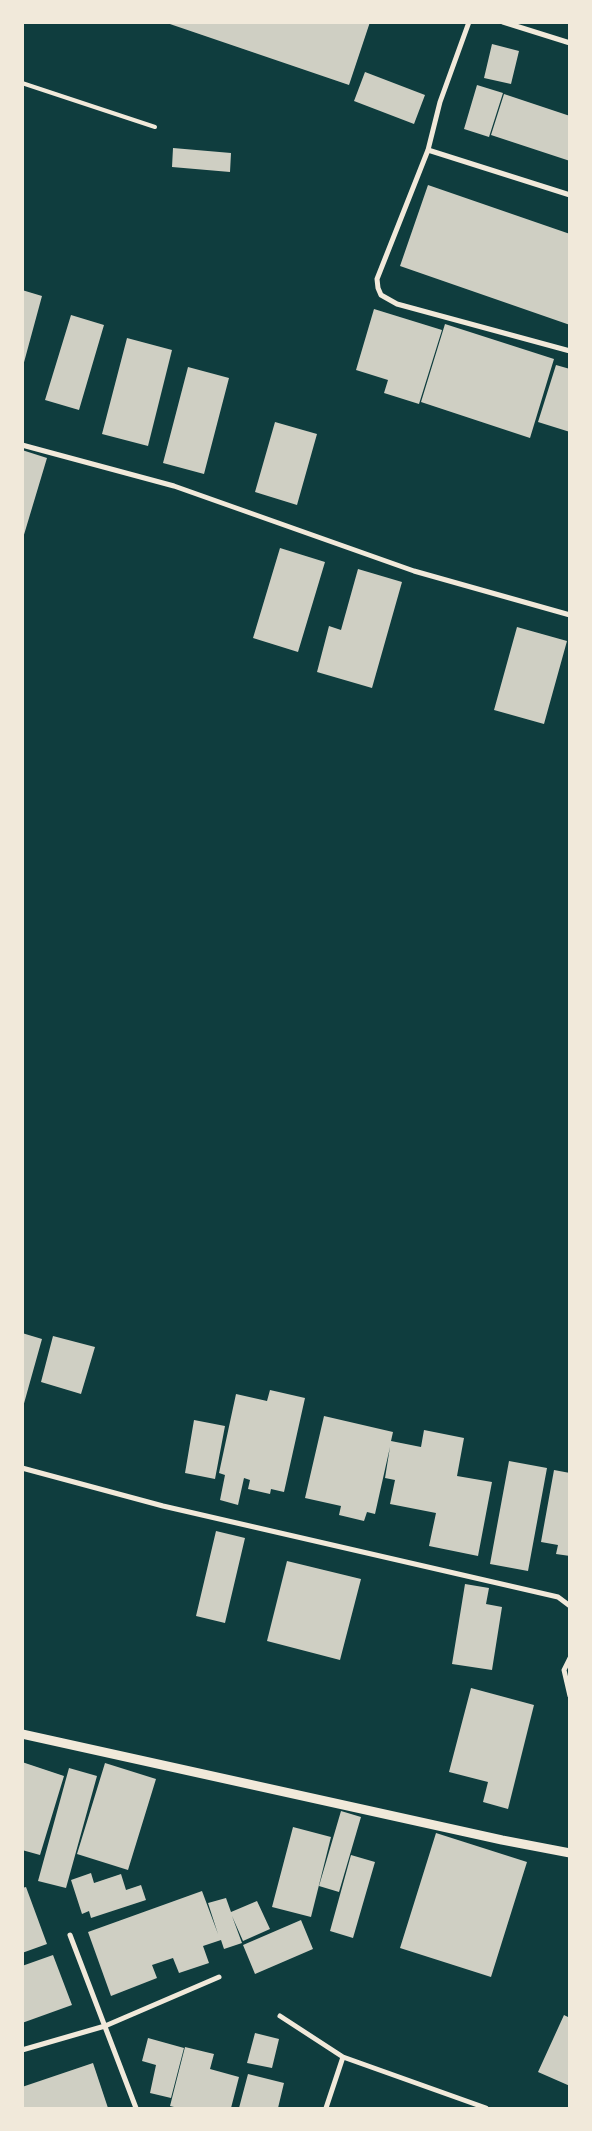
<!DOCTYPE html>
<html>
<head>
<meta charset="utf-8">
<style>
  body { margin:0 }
  #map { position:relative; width:592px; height:2131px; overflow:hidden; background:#0f3d3e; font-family:Quicksand,sans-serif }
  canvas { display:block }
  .frame { position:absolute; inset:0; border:24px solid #f1e9da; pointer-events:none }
</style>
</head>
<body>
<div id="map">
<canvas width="592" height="2131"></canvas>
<div class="frame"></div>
</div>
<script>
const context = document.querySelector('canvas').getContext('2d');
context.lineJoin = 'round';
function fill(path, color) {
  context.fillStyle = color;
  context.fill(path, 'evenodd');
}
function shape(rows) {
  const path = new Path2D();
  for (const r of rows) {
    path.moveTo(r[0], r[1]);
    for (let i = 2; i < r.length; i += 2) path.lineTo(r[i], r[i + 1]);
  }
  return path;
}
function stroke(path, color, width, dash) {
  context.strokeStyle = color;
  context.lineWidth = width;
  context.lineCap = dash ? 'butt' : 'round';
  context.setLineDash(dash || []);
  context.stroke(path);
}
const building = shape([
  [164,22,370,22,349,85],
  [492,44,519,51,511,84,484,78],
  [365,72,425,95,414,124,354,101],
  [477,85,503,93,489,137,464,129],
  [504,94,570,116,570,161,491,135],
  [173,148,231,153,230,172,172,167],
  [428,185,570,234,570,325,400,266],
  [22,290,42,296,23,366,22,366],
  [374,309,442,330,419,404,384,393,388,380,356,370],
  [71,315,104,325,79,410,45,400],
  [445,324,554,359,530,438,421,402],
  [127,338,172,350,148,446,102,434],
  [556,365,570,369,570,432,538,422],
  [188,367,229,378,204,474,163,463],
  [275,422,317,434,297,505,255,492],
  [22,450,47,458,23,538,22,538],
  [280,548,325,562,298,652,253,638],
  [358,569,402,582,372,688,317,672,329,626,341,630],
  [517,627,567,641,544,724,494,710],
  [22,1333,42,1339,23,1407,22,1407],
  [53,1336,95,1347,81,1394,41,1382],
  [270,1390,305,1398,284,1492,271,1489,270,1494,248,1489,250,1480,244,1478,238,1505,220,1500,225,1475,219,1473,236,1394,267,1401],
  [324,1416,393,1432,391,1441,421,1447,424,1430,464,1438,457,1476,492,1482,478,1556,429,1546,436,1513,390,1504,395,1480,385,1478,390,1447,375,1514,367,1512,364,1521,339,1515,341,1506,305,1498],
  [194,1420,225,1426,215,1479,185,1473],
  [509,1461,547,1468,528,1571,490,1564],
  [554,1470,570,1473,570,1556,556,1554,558,1545,541,1542],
  [216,1531,245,1538,225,1623,196,1616],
  [287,1561,361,1579,340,1660,267,1641],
  [465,1584,489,1588,486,1604,502,1607,492,1670,452,1664],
  [471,1688,534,1705,508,1809,483,1802,488,1782,449,1772],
  [22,1762,64,1776,40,1855,22,1850],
  [105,1763,156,1779,128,1870,77,1854],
  [69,1768,97,1776,66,1888,38,1881],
  [341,1811,361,1817,339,1892,319,1886],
  [293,1827,331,1837,311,1917,272,1907],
  [436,1833,527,1862,491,1977,400,1948],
  [351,1855,375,1862,353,1938,330,1931],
  [91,1873,94,1883,121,1874,126,1890,141,1885,146,1900,91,1918,89,1911,82,1914,71,1880],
  [26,1887,47,1944,22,1953,22,1888],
  [202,1891,218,1934,208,1903,226,1898,231,1912,257,1901,270,1929,243,1941,232,1916,242,1943,224,1949,221,1940,203,1946,209,1963,179,1973,173,1958,152,1965,157,1978,111,1996,88,1932],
  [301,1920,313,1949,255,1974,243,1945],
  [53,1955,72,2005,22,2023,22,1966],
  [564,2015,570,2018,570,2086,538,2072],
  [255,2033,279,2039,272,2068,247,2063],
  [148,2038,184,2048,171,2098,150,2093,156,2065,142,2061],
  [185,2047,214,2054,210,2069,239,2077,231,2108,178,2108,170,2106],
  [93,2063,108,2108,22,2108,22,2087],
  [248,2074,284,2083,278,2108,239,2108]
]);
const service = shape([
  [22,83,155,127]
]);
const minor = shape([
  [469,22,440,102,428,150,377,279,378,288,381,295,397,304,570,351],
  [503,22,570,43],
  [428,150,570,195],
  [22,445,174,486,414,571,570,615],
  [22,1468,163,1506,558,1597,570,1606],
  [570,1658,564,1670,570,1696],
  [70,1935,136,2108],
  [280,2016,343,2057],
  [22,2050,105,2026,219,1977],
  [326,2108,343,2057,486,2108]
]);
const tertiary = shape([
  [22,1734,502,1840,570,1853]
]);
fill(building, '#cfcfc3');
stroke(service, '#f1e9da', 4);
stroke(minor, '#f1e9da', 5);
stroke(tertiary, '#f1e9da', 9);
</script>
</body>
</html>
